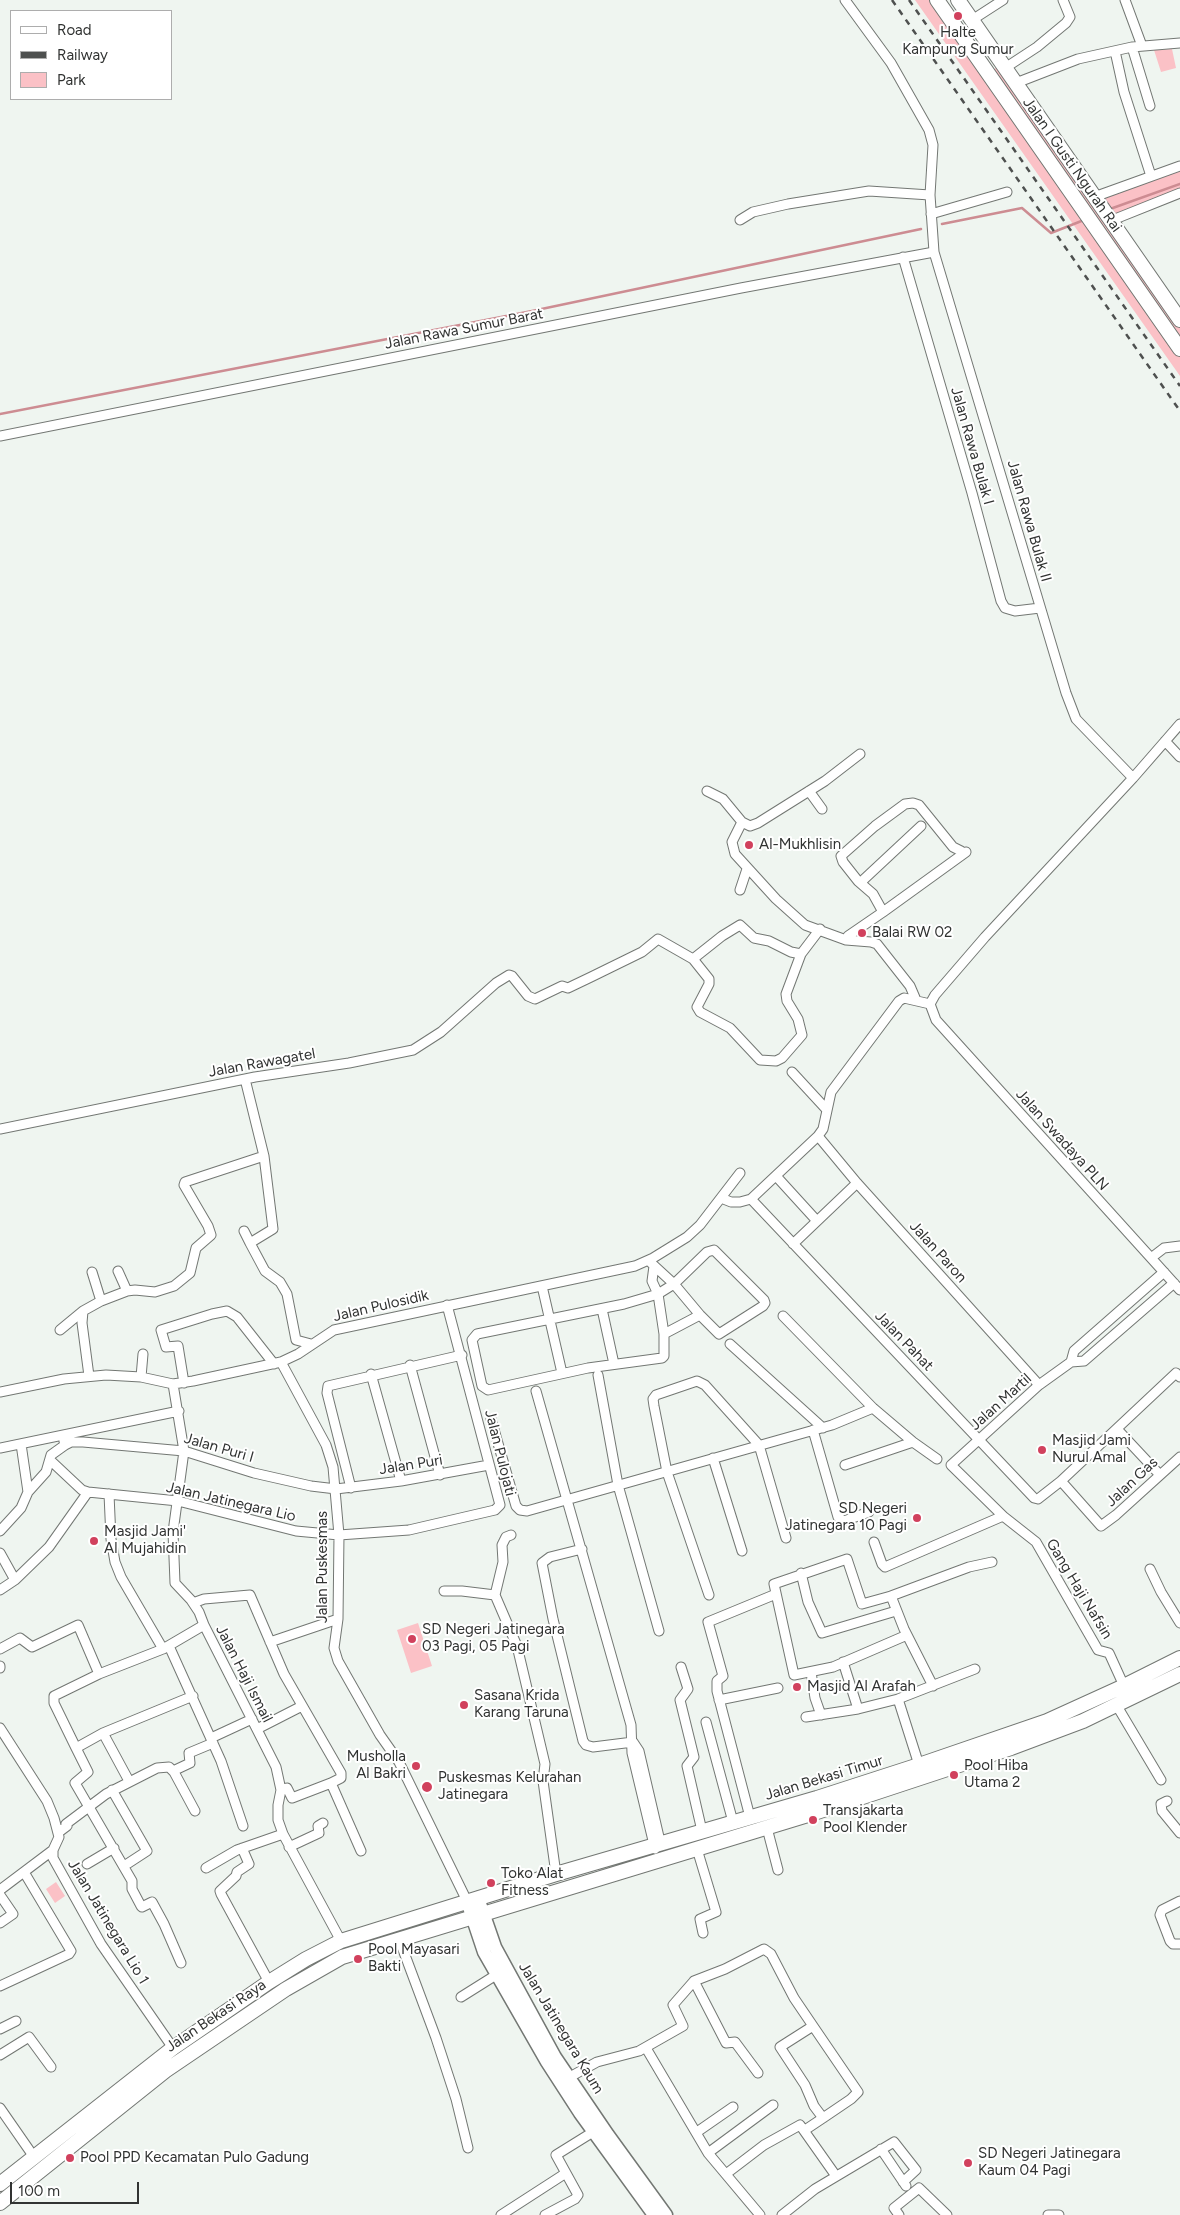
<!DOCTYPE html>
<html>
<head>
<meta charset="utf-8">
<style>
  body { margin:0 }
  #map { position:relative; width:1180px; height:2215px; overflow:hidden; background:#eff5f0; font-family:Figtree,sans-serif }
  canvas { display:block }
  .legend { position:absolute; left:10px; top:10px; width:162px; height:90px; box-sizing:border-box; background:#fff; border:1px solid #adadad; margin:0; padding:6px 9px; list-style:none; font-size:15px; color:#313332 }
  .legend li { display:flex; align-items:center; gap:10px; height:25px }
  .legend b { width:25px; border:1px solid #adadad }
  .scale { position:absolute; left:10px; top:2182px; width:129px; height:22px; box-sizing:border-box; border:2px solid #313332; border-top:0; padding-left:6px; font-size:15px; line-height:18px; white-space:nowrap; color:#313332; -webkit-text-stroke:4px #fff; paint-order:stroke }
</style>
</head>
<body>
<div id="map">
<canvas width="1180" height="2215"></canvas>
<ul class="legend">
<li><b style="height:6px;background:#fff"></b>Road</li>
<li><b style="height:6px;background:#4e504f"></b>Railway</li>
<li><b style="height:14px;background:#fbc1c6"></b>Park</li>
</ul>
<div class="scale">100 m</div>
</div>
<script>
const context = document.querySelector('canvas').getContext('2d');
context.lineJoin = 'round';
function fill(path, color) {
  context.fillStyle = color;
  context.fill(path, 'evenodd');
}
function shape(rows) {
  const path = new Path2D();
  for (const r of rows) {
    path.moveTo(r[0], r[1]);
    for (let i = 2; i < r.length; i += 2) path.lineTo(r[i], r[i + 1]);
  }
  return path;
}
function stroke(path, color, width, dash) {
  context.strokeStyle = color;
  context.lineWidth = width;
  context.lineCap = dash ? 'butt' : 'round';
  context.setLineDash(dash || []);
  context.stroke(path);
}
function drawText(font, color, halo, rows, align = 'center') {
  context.font = font + ' Figtree,sans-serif';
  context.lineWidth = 4;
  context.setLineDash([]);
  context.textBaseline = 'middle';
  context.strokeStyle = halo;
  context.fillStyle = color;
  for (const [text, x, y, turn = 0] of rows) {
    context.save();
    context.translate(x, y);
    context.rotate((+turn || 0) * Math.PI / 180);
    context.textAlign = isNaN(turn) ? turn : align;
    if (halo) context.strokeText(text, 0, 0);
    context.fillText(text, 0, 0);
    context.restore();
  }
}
const green = shape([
  [915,0,937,0,1180,349,1180,376],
  [1172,49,1176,68,1161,72,1154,50],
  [1002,63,1094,197,1180,167,1180,193,1110,221,1180,320,1180,339,992,71],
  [418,1623,432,1666,411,1673,397,1630],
  [56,1882,65,1896,55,1903,46,1889]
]);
const stream = shape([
  [1110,209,1180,184],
  [942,224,1022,208,1051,233,1084,220],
  [0,414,532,311,921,229]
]);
const street = shape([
  [845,0,891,63,929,130,933,145,930,195,934,252,1066,693,1076,719,1133,778],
  [1125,0,1142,46],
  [972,20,1003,0],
  [1132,47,1150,106],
  [1115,51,1124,92,1151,176],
  [1005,68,1037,47,1066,23,1070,17,1063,0],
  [1016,83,1078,59,1132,47,1180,43],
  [1094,197,1180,166],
  [931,214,1007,192],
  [740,220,753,212,788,204,869,191,930,195],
  [1110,221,1180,193],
  [903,257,972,493,1001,601,1005,608,1015,611,1040,608],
  [0,436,741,288,934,252],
  [1180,724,1133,778,985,937,935,995,930,1004,936,1020,1180,1290],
  [1165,741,1180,757],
  [707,791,723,799,742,822,732,842,735,854,776,899,805,925,846,940,871,942,877,944,910,986,916,1000],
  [809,791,822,809],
  [742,822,750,826,758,823,825,781,860,754],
  [861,882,921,826],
  [740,890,747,869],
  [883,912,966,852],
  [846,940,848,936,883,912,873,894,858,881,843,862,841,856,875,826,905,804,913,803,919,805,953,847,961,851],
  [693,959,722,936,740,925,754,938,769,941,791,952,801,954],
  [792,1072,827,1110],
  [245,1079,264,1156,273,1229,250,1243,265,1271,280,1282,287,1294,296,1340,311,1344],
  [0,1129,255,1077,349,1063,413,1050,441,1032,496,983,509,975,512,976,528,996,535,999,562,986,568,988,591,977,642,952,658,939,693,959,709,979,709,984,697,1007,700,1012,730,1028,760,1060,776,1061,782,1058,802,1035,798,1019,787,1001,786,994,801,954,820,929],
  [818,1136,857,1183,1039,1385],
  [776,1176,817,1221],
  [721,1198,731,1202,740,1202,751,1199,818,1136,823,1129,831,1092,899,1001,904,998,930,1004],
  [751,1199,1034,1498,1038,1499,1061,1481,1176,1373,1180,1377],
  [244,1231,250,1243],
  [793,1244,857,1183],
  [1151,1258,1164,1248,1180,1246],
  [649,1261,674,1284,707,1252,714,1250,764,1300,765,1303,763,1306,719,1334,700,1315,674,1284,658,1294,624,1304,477,1334,472,1340,482,1386,488,1390,588,1368,662,1358,664,1356,664,1334,658,1294,652,1281,654,1266],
  [118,1271,127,1291],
  [92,1272,101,1301],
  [542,1286,562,1373],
  [602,1309,614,1364],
  [783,1316,873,1408,913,1442,937,1459],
  [60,1330,83,1311],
  [664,1334,700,1315],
  [730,1344,823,1428],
  [281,1362,326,1445,333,1467,339,1535,338,1619,334,1648,338,1661,380,1735,399,1762,467,1901],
  [1071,1362,1074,1351,1164,1272],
  [410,1365,440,1475],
  [371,1374,401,1481],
  [598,1375,618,1485,659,1631],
  [89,1376,82,1323,83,1311,101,1301,127,1291,135,1290,155,1292,174,1286,190,1273,196,1248,211,1235,208,1226,184,1185,185,1182,264,1156],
  [141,1377,143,1354],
  [184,1383,178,1346,166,1347,161,1330,212,1314,227,1311,237,1317,274,1364],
  [173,1384,184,1451,173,1532,175,1583,191,1600,199,1612,204,1625,276,1767,281,1790,278,1805,278,1820,283,1834,341,1941],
  [536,1391,631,1725,632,1753,655,1849],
  [0,1392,64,1379,106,1375,141,1377,173,1384,193,1381,281,1362,298,1354,334,1330,635,1266,653,1258,687,1237,700,1225,740,1173],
  [491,1419,516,1506,520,1510,527,1511,832,1425,873,1408],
  [1117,1429,1160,1475],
  [813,1430,838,1517,844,1521,869,1512],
  [21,1444,28,1492],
  [65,1445,71,1442,83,1442,184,1451,254,1473,311,1486,336,1489,401,1481,489,1465],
  [0,1448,179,1411],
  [713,1458,742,1551],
  [50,1460,82,1490,88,1492,178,1501,296,1531,339,1535,409,1530,495,1510,500,1505,447,1305],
  [845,1465,913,1442],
  [1061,1481,1101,1526,1116,1515,1180,1457],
  [351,1488,327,1393,328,1386,462,1355],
  [109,1494,111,1539,115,1562,121,1577,163,1649],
  [1003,1516,951,1465,1039,1385,1071,1362,1084,1361,1174,1283],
  [0,1531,21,1508,28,1492,46,1472,51,1455,65,1445,64,1441],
  [874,1542,882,1564,885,1567,1003,1516,1036,1542,1098,1650,1109,1653,1124,1686],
  [582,1549,550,1557,542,1563,553,1619,583,1741,586,1745,593,1747,633,1742],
  [0,1553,15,1580],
  [1150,1569,1161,1592,1180,1623],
  [801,1573,808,1602,822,1633,896,1611],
  [0,1590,15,1580,49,1547,88,1492],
  [444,1591,462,1591,495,1595,517,1646,545,1764,543,1781,556,1874],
  [495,1595,503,1562,502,1545,506,1537,511,1535],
  [709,1595,667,1472,654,1406,653,1399,656,1395,697,1381,705,1385,759,1445,786,1538],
  [891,1596,904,1629,933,1686],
  [193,1603,204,1599,250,1595,284,1674,341,1773,341,1778,331,1783,361,1851],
  [907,1635,833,1667,794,1675,774,1584,847,1559,862,1604,891,1596,969,1567,992,1562],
  [270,1642,338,1619],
  [169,1646,221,1761,243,1826],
  [0,1649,20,1638,32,1647,78,1625,99,1674],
  [843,1662,858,1709],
  [0,1666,0,1668],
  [681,1667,688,1689,680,1700,694,1757,687,1766,702,1831],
  [811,1672,815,1698,821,1715],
  [898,1699,919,1765],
  [719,1700,778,1688],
  [1117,1706,1161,1780],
  [806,1717,858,1709,898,1699,975,1669],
  [706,1722,733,1822],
  [0,1728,47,1801,54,1818,59,1837,53,1850,53,1858,101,1944,173,2048],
  [257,1729,302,1706],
  [103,1733,76,1748,88,1772,75,1783,132,1881,132,1889,141,1906,142,1907,152,1902,164,1924,181,1963],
  [211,1738,252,1719],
  [633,1742,639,1751,659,1837,663,1843],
  [76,1748,54,1703,54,1696,99,1674,163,1649,204,1625],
  [173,1771,190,1763,189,1753,213,1743],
  [129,1781,103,1733,193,1696],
  [112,1790,147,1851,124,1866],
  [281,1790,287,1788,292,1798,331,1783],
  [1167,1801,1161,1804,1162,1811,1180,1833],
  [750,1817,717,1691,717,1681,723,1676,708,1622,776,1594],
  [767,1828,778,1870],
  [59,1832,67,1826,66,1824,106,1794,157,1768,169,1767,174,1772,195,1811],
  [289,1847,319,1833,318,1826,323,1823],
  [242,1848,249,1864,237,1872,236,1876,220,1891,221,1894,269,1982],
  [697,1849,716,1912,700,1919,703,1933],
  [87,1864,114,1848],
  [206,1868,237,1850,283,1834],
  [0,1890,53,1850],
  [0,1895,13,1914,0,1923],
  [1180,1901,1162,1910,1160,1915,1170,1941,1173,1944,1180,1944],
  [399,1939,436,2038,456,2099,468,2148],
  [694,1981,726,2043,735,2042,758,2073],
  [0,1986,69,1954,71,1951,24,1872],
  [461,1997,496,1975],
  [813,2026,858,2092,851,2099,823,2118],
  [0,2029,16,2021],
  [646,2048,708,2153,760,2215],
  [0,2055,29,2037,51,2067],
  [568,2078,597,2062,639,2051,683,2026,673,2005,694,1981,725,1969,764,1949,771,1954,794,1998,813,2026,780,2047,805,2085,814,2106,823,2118,805,2130],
  [0,2108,34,2157],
  [697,2132,733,2107],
  [881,2149,906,2186],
  [708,2153,773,2105],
  [726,2174,764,2145,800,2125,836,2176],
  [501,2215,566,2173],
  [545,2215,575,2199,578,2195,556,2155,593,2132],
  [782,2215,815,2189,894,2142,916,2170,903,2182],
  [899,2215,894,2208,919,2188,947,2215],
  [1048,2215,1059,2215]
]);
const secondary = shape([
  [478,1898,495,1947,555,2057,608,2135,666,2215],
  [467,1901,484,1952,547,2062,580,2113,654,2215]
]);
const primary = shape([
  [937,0,1180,349],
  [958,0,1180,320],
  [0,2184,173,2048,269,1982,306,1959,341,1941,556,1874,817,1798,919,1765,1047,1721,1124,1686,1180,1658],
  [0,2203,165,2071,286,1989,342,1957,811,1814,1011,1748,1083,1721,1180,1674]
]);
const rail = shape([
  [892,0,1180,411],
  [909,0,1180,386]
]);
const markers = [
  [958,16,5,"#d1415d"],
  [749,845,5,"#d1415d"],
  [862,933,5,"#d1415d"],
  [1042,1450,5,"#d1415d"],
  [917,1518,5,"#d1415d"],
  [94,1541,5,"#d1415d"],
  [412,1639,5,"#d1415d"],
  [797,1687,5,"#d1415d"],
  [464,1705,5,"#d1415d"],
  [416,1766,5,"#d1415d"],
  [954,1775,5,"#d1415d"],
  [427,1787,6,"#d1415d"],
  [813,1820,5,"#d1415d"],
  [491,1883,5,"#d1415d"],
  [358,1959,5,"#d1415d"],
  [70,2158,5,"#d1415d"],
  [968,2163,5,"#d1415d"]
];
const poiNames = [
  ["Halte",958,33,"center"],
  ["Kampung Sumur",958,50,"center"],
  ["Al-Mukhlisin",759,845],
  ["Balai RW 02",872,933],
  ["Masjid Jami",1052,1441],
  ["Nurul Amal",1052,1458],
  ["SD Negeri",907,1509,"right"],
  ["Jatinegara 10 Pagi",907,1526,"right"],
  ["Masjid Jami'",104,1532],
  ["Al Mujahidin",104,1549],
  ["SD Negeri Jatinegara",422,1630],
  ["03 Pagi, 05 Pagi",422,1647],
  ["Masjid Al Arafah",807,1687],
  ["Sasana Krida",474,1696],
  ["Karang Taruna",474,1713],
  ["Musholla",406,1757,"right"],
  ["Al Bakri",406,1774,"right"],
  ["Pool Hiba",964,1766],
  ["Utama 2",964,1783],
  ["Puskesmas Kelurahan",438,1778],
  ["Jatinegara",438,1795],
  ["Transjakarta",823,1811],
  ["Pool Klender",823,1828],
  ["Toko Alat",501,1874],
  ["Fitness",501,1891],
  ["Pool Mayasari",368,1950],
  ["Bakti",368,1967],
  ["SD Negeri Jatinegara",978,2154],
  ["Kaum 04 Pagi",978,2171],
  ["Pool PPD Kecamatan Pulo Gadung",80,2158]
];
const streetNames = [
  ["Jalan I Gusti Ngurah Rai",1072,165,55],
  ["Jalan Rawa Sumur Barat",464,329,-11],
  ["Jalan Rawa Bulak I",972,446,74],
  ["Jalan Rawa Bulak II",1029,521,74],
  ["Jalan Rawagatel",262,1063,-10],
  ["Jalan Swadaya PLN",1062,1140,48],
  ["Jalan Paron",938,1252,48],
  ["Jalan Pulosidik",381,1306,-13],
  ["Jalan Pahat",904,1341,46],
  ["Jalan Martil",1001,1402,-42],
  ["Jalan Puri I",219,1448,16],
  ["Jalan Pulojati",500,1453,76],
  ["Jalan Puri",411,1465,-9],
  ["Jalan Gas",1132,1482,-43],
  ["Jalan Jatinegara Lio",231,1502,13],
  ["Jalan Puskesmas",323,1567,-90],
  ["Gang Haji Nafsin",1079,1589,59],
  ["Jalan Haji Ismail",244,1674,63],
  ["Jalan Bekasi Timur",824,1778,-17],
  ["Jalan Jatinegara Lio 1",108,1922,59],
  ["Jalan Bekasi Raya",216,2016,-34],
  ["Jalan Jatinegara Kaum",561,2028,59]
];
fill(green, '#fbc1c6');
stroke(stream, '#cd8c92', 2.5);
stroke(street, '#737773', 11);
stroke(secondary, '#737773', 15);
stroke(primary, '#737773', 16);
stroke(street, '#fff', 9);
stroke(secondary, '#fff', 12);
stroke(primary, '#fff', 14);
stroke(rail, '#4e504f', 2.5, [6, 6]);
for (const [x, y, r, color] of markers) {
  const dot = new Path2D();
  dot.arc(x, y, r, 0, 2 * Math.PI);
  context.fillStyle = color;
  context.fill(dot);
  stroke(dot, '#fff', 2);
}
drawText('15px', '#313332', '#fff', poiNames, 'left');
drawText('15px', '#313332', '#fff', streetNames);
</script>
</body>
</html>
